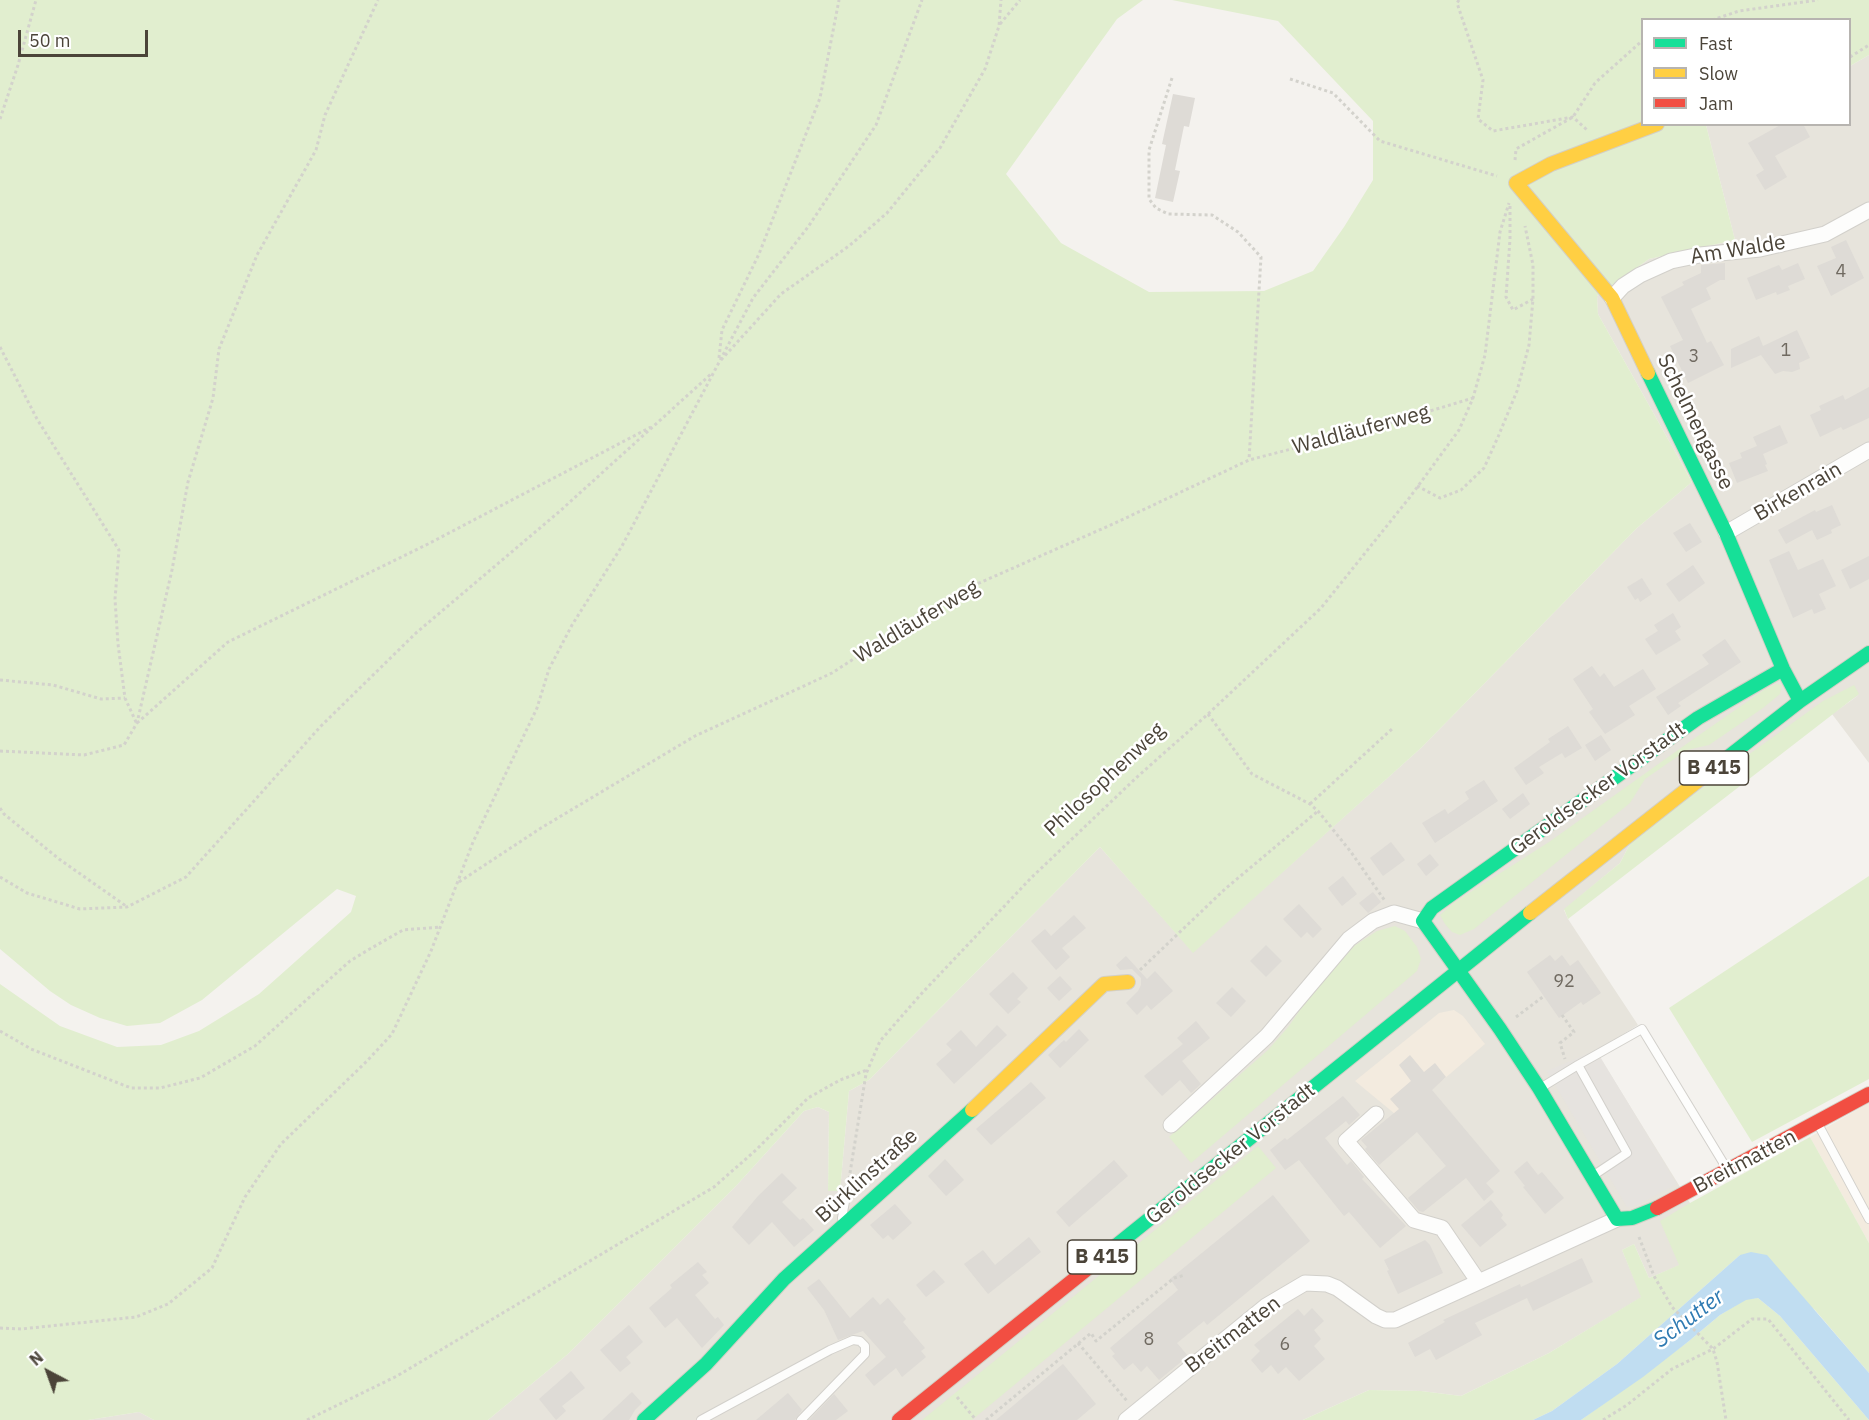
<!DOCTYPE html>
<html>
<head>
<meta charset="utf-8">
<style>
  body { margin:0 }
  #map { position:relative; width:1869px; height:1420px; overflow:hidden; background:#f4f2ee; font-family:"IBM Plex Sans",sans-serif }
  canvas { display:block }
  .legend { position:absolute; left:1641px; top:18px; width:210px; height:108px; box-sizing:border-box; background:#fff; border:2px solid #b7b4b0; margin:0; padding:8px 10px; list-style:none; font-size:18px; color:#4b4439 }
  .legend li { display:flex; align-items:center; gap:12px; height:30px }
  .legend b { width:30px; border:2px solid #b7b4b0 }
  .north { position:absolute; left:18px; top:1342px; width:60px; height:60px; -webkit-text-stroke:4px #fff; paint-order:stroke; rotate:319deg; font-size:16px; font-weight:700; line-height:24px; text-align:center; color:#4b4439 }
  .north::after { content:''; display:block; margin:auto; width:21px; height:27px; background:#4b4439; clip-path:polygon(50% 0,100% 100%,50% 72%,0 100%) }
  .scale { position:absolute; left:18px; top:30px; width:130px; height:27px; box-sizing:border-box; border:3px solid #4b4439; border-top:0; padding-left:8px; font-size:18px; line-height:21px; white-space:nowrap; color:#4b4439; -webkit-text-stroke:4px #fff; paint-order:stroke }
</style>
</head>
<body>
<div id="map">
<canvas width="1869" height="1420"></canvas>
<ul class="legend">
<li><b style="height:8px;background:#16e098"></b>Fast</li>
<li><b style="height:8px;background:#ffcf43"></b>Slow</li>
<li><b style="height:8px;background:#f24e42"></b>Jam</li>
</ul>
<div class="north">N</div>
<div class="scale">50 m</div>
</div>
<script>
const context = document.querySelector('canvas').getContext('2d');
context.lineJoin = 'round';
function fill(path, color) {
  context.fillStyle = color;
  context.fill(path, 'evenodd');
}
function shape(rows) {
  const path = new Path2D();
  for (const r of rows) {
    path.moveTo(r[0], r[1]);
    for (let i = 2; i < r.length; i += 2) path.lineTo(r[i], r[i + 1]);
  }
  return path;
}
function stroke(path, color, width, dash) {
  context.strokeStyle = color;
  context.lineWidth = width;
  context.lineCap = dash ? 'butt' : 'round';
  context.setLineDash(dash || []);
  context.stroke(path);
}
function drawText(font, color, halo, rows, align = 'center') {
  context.font = font + ' "IBM Plex Sans",sans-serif';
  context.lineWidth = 5;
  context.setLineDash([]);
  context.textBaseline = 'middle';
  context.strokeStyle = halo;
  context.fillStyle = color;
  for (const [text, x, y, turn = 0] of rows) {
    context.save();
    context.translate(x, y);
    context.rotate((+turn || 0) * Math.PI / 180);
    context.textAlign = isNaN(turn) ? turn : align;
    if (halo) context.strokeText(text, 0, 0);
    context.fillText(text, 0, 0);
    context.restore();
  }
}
const residential = shape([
  [1869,55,1869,763,1832,714,1859,695,1633,838,1620,863,1564,910,1568,919,1638,1025,1596,1051,1690,1203,1680,1265,1649,1278,1634,1244,1622,1250,1642,1297,1549,1353,1461,1396,1421,1391,1369,1390,1303,1420,488,1420,568,1354,736,1186,804,1111,818,1107,829,1112,828,1190,840,1191,849,1091,869,1080,1100,847,1193,952,1421,748,1637,528,1692,482,1598,314,1597,296,1649,259,1735,240,1706,125,1850,124,1850,66],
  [139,1412,154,1420,88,1420]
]);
const commercial = shape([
  [1454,1010,1463,1016,1485,1044,1403,1114,1395,1114,1355,1081,1439,1013],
  [1869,1103,1869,1243,1810,1137]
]);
const green = shape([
  [0,0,1143,0,1117,19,1006,174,1061,243,1149,292,1264,291,1313,271,1344,227,1373,180,1373,121,1278,21,1172,0,1869,0,1869,55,1850,66,1850,20,1642,20,1642,124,1706,125,1735,240,1649,259,1597,296,1598,314,1692,482,1637,528,1421,748,1193,953,1100,847,869,1080,849,1091,840,1191,828,1191,829,1112,818,1107,804,1111,736,1186,568,1354,488,1420,154,1420,139,1412,88,1420,0,1420,0,984,60,1026,117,1047,161,1045,199,1031,259,994,351,912,356,896,337,889,202,1000,160,1023,127,1026,100,1018,71,1005,50,991,0,949],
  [1776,684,1782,685,1780,694,1763,708,1709,745,1687,750,1645,779,1630,803,1474,929,1460,935,1452,932,1445,924,1440,915,1455,902,1549,842,1692,740,1764,690],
  [1854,685,1859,694,1568,919,1564,909,1620,863,1633,838,1823,701],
  [1869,876,1869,1079,1752,1142,1669,1008],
  [1395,926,1405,931,1417,947,1421,959,1417,971,1191,1163,1169,1137,1268,1050,1289,1026,1311,994,1354,946,1377,931],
  [1810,1137,1869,1243,1869,1373,1815,1310,1740,1255,1617,1364,1552,1411,1533,1420,1303,1420,1369,1390,1421,1391,1461,1396,1549,1353,1641,1297,1622,1250,1634,1244,1649,1278,1679,1265,1660,1221,1690,1203],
  [1258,1146,1276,1168,972,1420,922,1420],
  [1758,1298,1780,1316,1869,1420,1581,1420,1689,1341,1720,1315,1746,1299]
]);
const parking = shape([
  [1596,1050,1677,1184,1635,1206,1627,1207,1547,1071]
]);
const water = shape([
  [1751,1252,1767,1255,1869,1373,1869,1420,1780,1316,1758,1298,1746,1300,1720,1315,1689,1341,1643,1377,1581,1420,1533,1420,1552,1411,1617,1364,1740,1255]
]);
const building = shape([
  [1173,94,1195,98,1189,127,1184,126,1175,170,1180,171,1173,202,1155,198,1166,145,1162,144],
  [1782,124,1803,124,1810,137,1775,156,1787,177,1765,190,1756,175,1764,170,1748,143],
  [1846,240,1864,278,1831,296,1817,266,1836,258,1831,247],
  [1725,263,1725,280,1720,280,1706,288,1711,299,1691,309,1707,343,1711,341,1724,365,1688,383,1670,346,1683,340,1661,297,1684,285,1682,282,1701,273,1701,265],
  [1798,263,1805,279,1788,286,1790,290,1777,295,1776,292,1756,300,1747,278,1779,265,1782,270],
  [1797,330,1810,358,1799,363,1800,369,1792,372,1783,371,1775,374,1761,355,1731,368,1731,349,1759,336,1763,346],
  [1869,387,1869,418,1843,430,1841,427,1820,437,1810,415,1821,410,1819,406,1843,395,1845,400],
  [1780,425,1788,443,1763,454,1767,464,1765,465,1768,471,1737,483,1729,463,1742,458,1740,453,1757,446,1753,437],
  [1832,505,1841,525,1831,530,1832,533,1817,540,1812,530,1786,544,1778,530,1815,510,1816,512],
  [1690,523,1702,542,1686,552,1673,533],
  [1789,551,1798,570,1823,559,1836,586,1819,594,1826,609,1814,614,1812,609,1793,618,1769,560],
  [1869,556,1869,579,1850,589,1841,570],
  [1693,565,1705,583,1679,602,1666,584],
  [1642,578,1652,594,1640,602,1638,598,1635,600,1627,587],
  [1673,613,1681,627,1675,631,1681,640,1656,655,1645,639,1658,631,1654,625],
  [1725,639,1741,662,1678,703,1681,706,1668,715,1656,697,1709,664,1702,655],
  [1592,666,1600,677,1604,673,1614,687,1643,669,1656,689,1629,706,1635,715,1605,734,1589,712,1593,709,1573,679],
  [1568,726,1582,748,1565,758,1562,753,1539,767,1544,773,1526,785,1514,768,1550,742,1548,739],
  [1601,735,1611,750,1595,761,1585,745],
  [1484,780,1498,801,1435,843,1422,823,1445,809,1448,814,1469,799,1465,792],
  [1523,793,1530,804,1510,819,1502,809],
  [1391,842,1405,860,1383,876,1370,858],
  [1430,854,1439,865,1426,876,1417,864],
  [1343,876,1357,894,1342,906,1328,888],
  [1373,892,1381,902,1368,913,1359,903],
  [1299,904,1322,929,1313,938,1307,932,1301,938,1283,919],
  [1074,915,1086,928,1062,948,1070,957,1056,970,1031,941,1045,929,1051,936],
  [1266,945,1282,961,1266,977,1250,961],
  [1550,955,1555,961,1562,955,1570,966,1578,960,1601,993,1583,1005,1581,1002,1559,1018,1527,972],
  [1126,956,1147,979,1155,971,1173,991,1151,1010,1147,1005,1137,1015,1126,1003,1138,991,1141,985,1141,978,1132,969,1120,970,1116,965],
  [1013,972,1028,988,1017,999,1021,1002,1008,1014,989,994],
  [1060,976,1072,989,1059,1001,1047,988],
  [1232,987,1246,1001,1231,1017,1216,1003],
  [1196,1021,1210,1038,1182,1061,1201,1084,1191,1093,1180,1080,1162,1096,1144,1076,1183,1044,1177,1038],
  [997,1025,1007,1035,954,1084,936,1064,952,1050,946,1044,961,1030,976,1047],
  [1079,1029,1089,1040,1060,1068,1048,1055,1064,1040,1066,1042],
  [1410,1055,1424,1072,1435,1063,1446,1077,1432,1090,1500,1171,1486,1183,1494,1192,1484,1201,1466,1178,1423,1212,1419,1211,1408,1198,1446,1166,1417,1132,1379,1165,1365,1149,1367,1147,1361,1140,1399,1109,1390,1099,1411,1081,1399,1065],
  [1031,1082,1046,1098,991,1145,976,1129],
  [1343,1096,1360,1115,1349,1125,1346,1121,1325,1138,1347,1165,1351,1161,1364,1177,1362,1179,1406,1226,1380,1248,1349,1212,1344,1216,1299,1160,1285,1170,1270,1150,1285,1138,1287,1140],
  [945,1159,964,1180,946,1196,928,1176],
  [1114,1160,1128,1176,1069,1227,1056,1212],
  [1527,1161,1538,1175,1542,1172,1564,1198,1545,1214,1523,1187,1525,1186,1514,1172],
  [782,1173,797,1188,782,1202,800,1220,803,1218,814,1230,794,1247,772,1222,749,1245,732,1227,758,1196],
  [1273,1195,1310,1241,1207,1325,1204,1321,1177,1343,1188,1356,1159,1380,1147,1366,1141,1372,1133,1363,1124,1370,1112,1356,1115,1354,1110,1348,1178,1290,1170,1279],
  [1491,1200,1503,1215,1501,1218,1507,1225,1480,1247,1461,1225],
  [895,1204,912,1223,893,1240,888,1235,883,1239,870,1225],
  [1029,1237,1041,1252,988,1294,964,1264,983,1250,995,1265],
  [1425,1240,1430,1245,1443,1273,1398,1294,1387,1271,1389,1270,1384,1260],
  [1582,1258,1593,1282,1533,1311,1527,1298,1475,1323,1482,1335,1436,1360,1430,1349,1415,1357,1408,1343,1445,1322,1443,1320,1520,1284,1521,1287],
  [698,1262,707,1272,702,1275,709,1283,695,1295,715,1319,718,1317,724,1325,702,1348,677,1318,665,1328,649,1308,672,1288,670,1285],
  [934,1270,945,1282,926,1297,916,1285],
  [819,1279,850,1318,873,1297,880,1305,888,1298,906,1319,903,1322,925,1348,921,1351,926,1357,902,1377,896,1368,874,1386,865,1375,886,1357,863,1331,838,1340,824,1310,807,1288],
  [1312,1308,1324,1321,1314,1330,1321,1339,1314,1346,1325,1359,1299,1381,1286,1367,1278,1374,1271,1365,1262,1373,1251,1360,1260,1351,1254,1345,1298,1309,1304,1316],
  [629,1325,643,1342,626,1357,631,1363,620,1372,600,1350],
  [1063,1364,1096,1404,1077,1420,996,1420],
  [571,1371,585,1388,562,1406,566,1411,556,1420,539,1399],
  [632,1392,642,1403,635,1410,629,1420,602,1420],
  [788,1393,802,1410,795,1420,756,1420],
  [834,1394,848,1411,836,1420,809,1420]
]);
const path = shape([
  [1459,0,1457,3,1483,80,1478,119,1493,131,1573,117,1587,130],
  [1712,20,1739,11,1818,0],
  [1000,24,1020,0],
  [1850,57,1869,45],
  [1172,78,1149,150,1149,199,1156,208,1168,214,1212,215,1238,232,1261,257,1249,460],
  [1290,79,1333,93,1380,141,1497,176],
  [0,119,18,65,36,0],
  [1515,160,1516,149,1573,117,1595,83,1642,41],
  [1510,206,1510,239,1506,297,1513,310,1533,299],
  [0,347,37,419,119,550,115,599,118,644,125,698,136,722],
  [719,358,722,330,759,254,820,98,839,0],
  [721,360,781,294,849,246,887,213,940,148,985,69,999,26,1001,0],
  [1417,486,1440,498,1461,490,1484,468,1498,437,1517,391,1529,345,1533,299,1533,265,1525,226],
  [0,680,53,685,101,699,125,698],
  [1208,714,1252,774,1310,804,1318,811,1351,852,1385,901],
  [137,723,228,642,428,544,651,427],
  [0,751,84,755,124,745,137,723,172,570,188,482,213,398,219,349,257,255,316,150,325,115,378,0],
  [1310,804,1393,728],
  [0,808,4,814,59,859,126,906],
  [0,877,27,893,80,909,127,907,186,877,321,726,416,633,560,511,711,374],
  [459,882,541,828,695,736,832,673,952,595,1113,524,1249,460,1387,424,1473,398],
  [1140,970,1225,889,1318,811],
  [1562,1015,1574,1032,1560,1043,1565,1059],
  [1516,1017,1544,996],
  [0,1031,31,1049,131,1088,160,1088,200,1078,255,1046,350,961,368,950,403,930,440,927],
  [849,1179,866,1074,880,1041,923,992,1031,878,1136,778,1208,714,1321,608,1410,497,1459,430,1473,398,1485,355,1500,232,1509,203],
  [1639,1237,1654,1276,1672,1307,1713,1349,1717,1362,1726,1420],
  [0,1328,21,1329,136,1317,168,1304,212,1268,245,1197,281,1144,367,1061,392,1034,431,951,473,842,537,708,549,669,572,625,622,546,753,298,808,227,876,125,922,0],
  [1078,1343,1127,1401],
  [957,1397,976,1420],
  [307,1420,397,1376,714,1187,756,1150,808,1098,840,1080,867,1070],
  [986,1420,1091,1333,1096,1341,1174,1278,1185,1275],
  [1603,1420,1627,1405,1672,1369,1713,1349,1752,1319,1768,1319,1849,1420]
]);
const lane = shape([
  [1578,1065,1642,1029,1727,1169],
  [1542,1087,1578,1065,1627,1153,1594,1175],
  [1818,1124,1869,1219],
  [842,1218,847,1190],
  [701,1420,830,1350,853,1340,860,1341,865,1346,865,1354,801,1420]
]);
const street = shape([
  [1612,298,1623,286,1640,275,1671,261,1700,255,1760,249,1825,234,1869,210],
  [1726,533,1869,450],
  [1376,1114,1346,1141,1414,1220,1442,1228,1478,1281],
  [1171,1125,1267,1036,1349,939,1373,921,1394,913,1423,921],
  [1126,1420,1266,1306,1305,1283,1327,1284,1337,1288,1376,1316,1385,1320,1395,1320,1617,1219]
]);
const fast = shape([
  [1648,373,1726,533,1783,669,1800,701],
  [1723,761,1800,701,1869,653],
  [1657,1208,1632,1218,1617,1219,1539,1088,1500,1029,1423,921,1432,908,1698,718,1783,669],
  [1092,1265,1530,913],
  [644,1420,706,1364,784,1279,972,1110]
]);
const slow = shape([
  [1648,373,1612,298,1516,183,1551,164,1657,124],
  [1530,913,1723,761],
  [972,1110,1104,984,1128,982]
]);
const jam = shape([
  [1657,1208,1869,1094],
  [899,1420,1092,1265]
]);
const numberNames = [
  ["4",1841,272],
  ["1",1786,351],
  ["3",1694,357],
  ["92",1564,982],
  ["8",1149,1340],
  ["6",1285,1345]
];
const shields = [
  [1714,768,69],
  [1102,1257,69]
];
const shieldNames = [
  ["B 415",1714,768],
  ["B 415",1102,1257]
];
const streetNames = [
  ["Am Walde",1738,250,-9],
  ["Schelmengasse",1695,422,64],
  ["Waldläuferweg",1361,430,-15],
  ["Birkenrain",1798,492,-30],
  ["Waldläuferweg",917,622,-31],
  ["Philosophenweg",1105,780,-43],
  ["Geroldsecker Vorstadt",1598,789,-36],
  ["Geroldsecker Vorstadt",1231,1154,-39],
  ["Breitmatten",1745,1162,-28],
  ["Bürklinstraße",867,1176,-42],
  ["Breitmatten",1233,1335,-37]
];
const waterNames = [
  ["Schutter",1689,1319,-37]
];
fill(residential, '#e7e4dc');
fill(commercial, '#f3ebdf');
fill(green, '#e1eecf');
fill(parking, '#e6e3df');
fill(water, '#c0ddf1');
fill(building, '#dedbd6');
stroke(lane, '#d2d0cb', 10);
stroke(street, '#d2d0cb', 17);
stroke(fast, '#d3cfc5', 16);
stroke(slow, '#d3cfc5', 16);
stroke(jam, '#d3cfc5', 16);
stroke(path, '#d3d2cc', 3, [3, 3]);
stroke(lane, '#fdfdfc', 8);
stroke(street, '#fdfdfc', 15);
stroke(fast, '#16e098', 14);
stroke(slow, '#ffcf43', 14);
stroke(jam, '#f24e42', 14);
drawText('18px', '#706a61', null, numberNames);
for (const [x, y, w] of shields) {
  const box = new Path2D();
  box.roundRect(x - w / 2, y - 17, w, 34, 4.5);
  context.fillStyle = '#fff';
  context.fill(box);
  stroke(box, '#4b4439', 1.5);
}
drawText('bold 20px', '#4b4439', null, shieldNames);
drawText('21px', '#4b4439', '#fff', streetNames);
drawText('italic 22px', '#2e7ab2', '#fff', waterNames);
</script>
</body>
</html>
